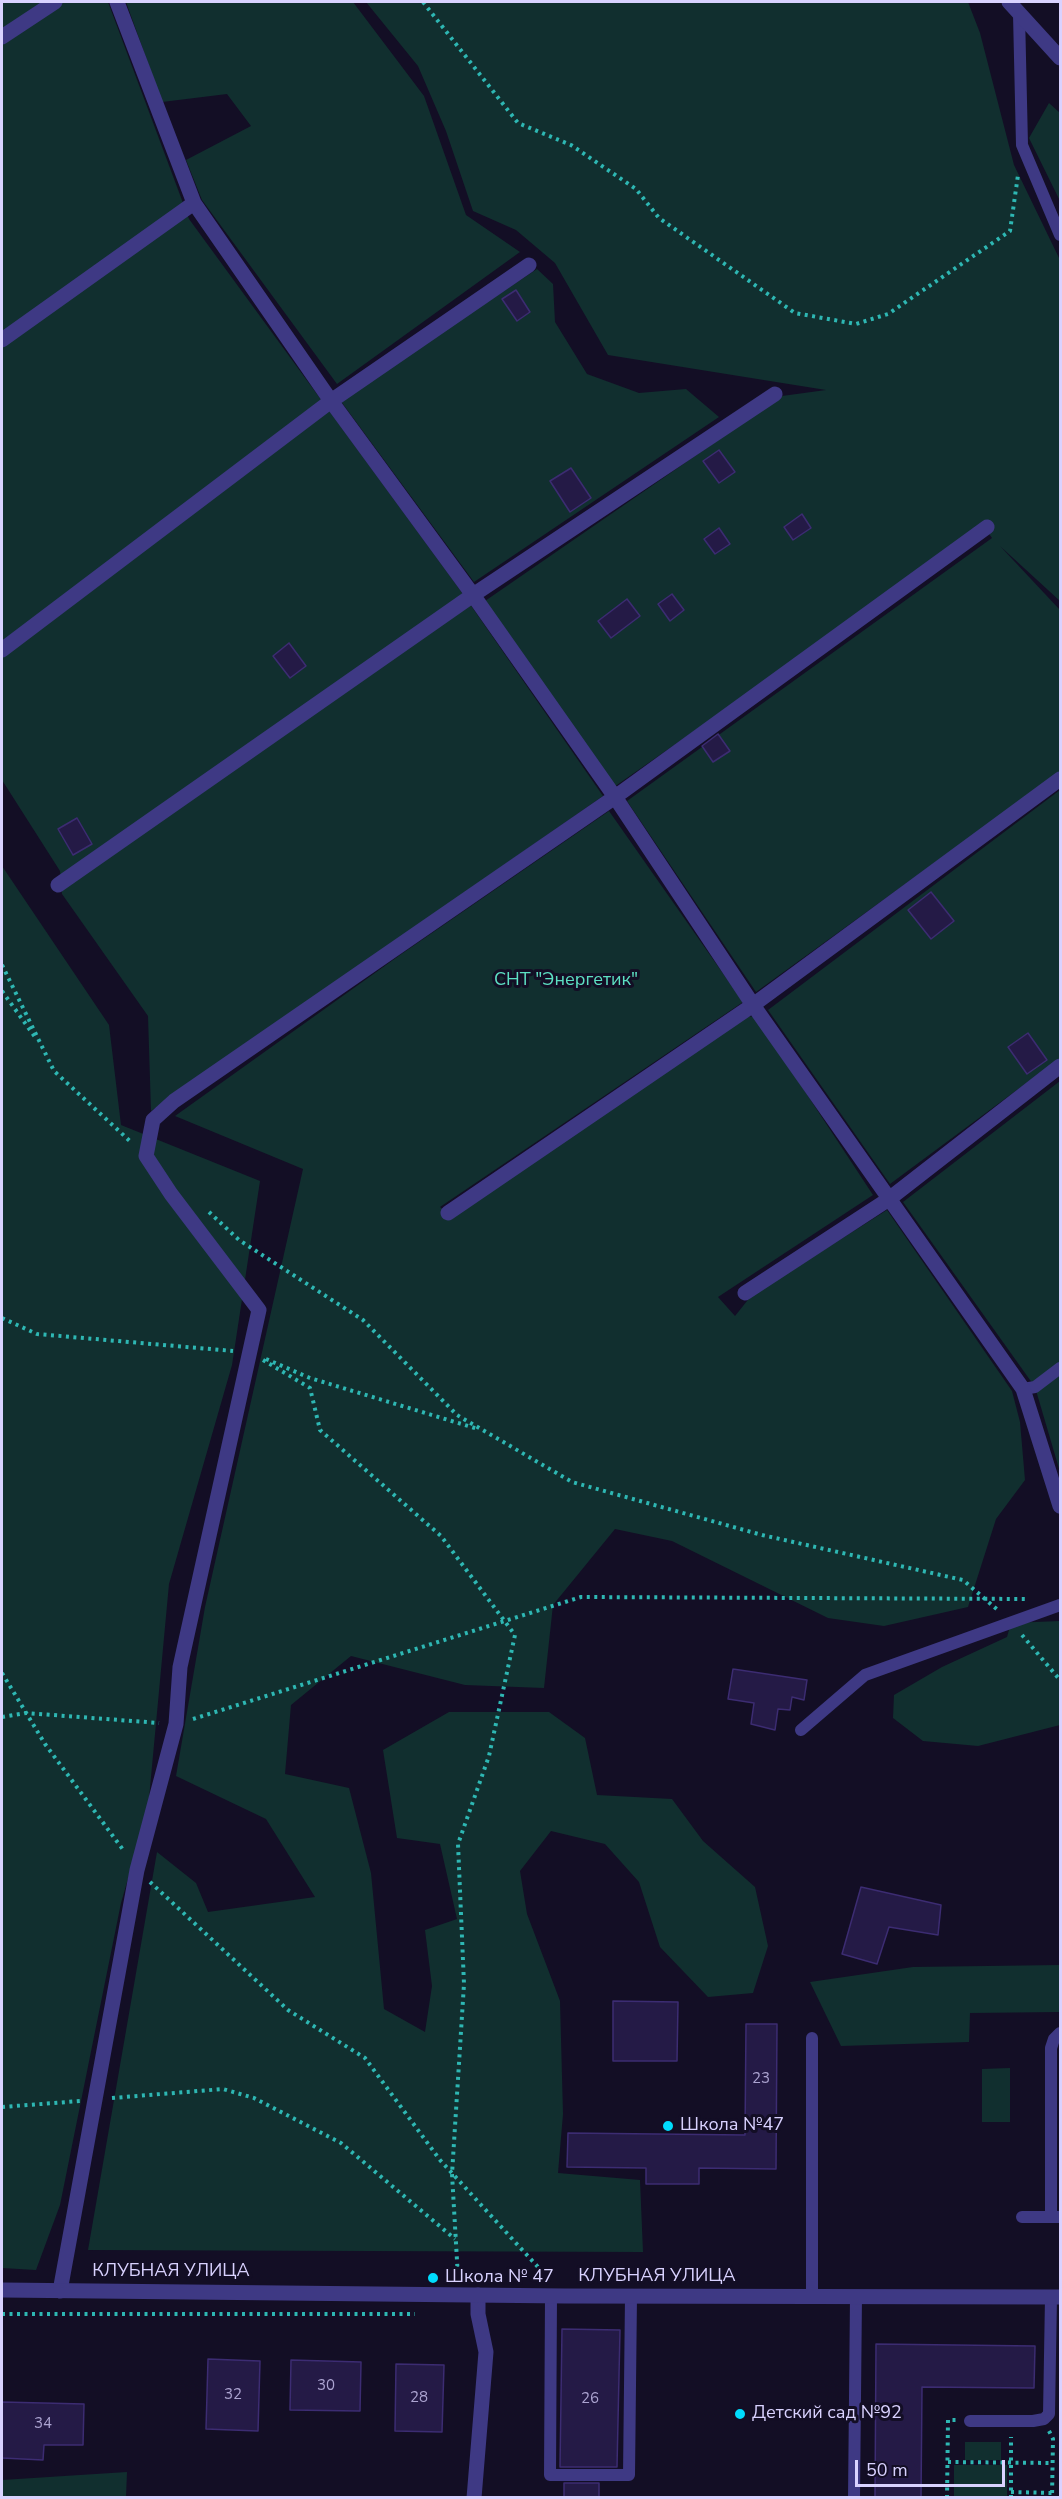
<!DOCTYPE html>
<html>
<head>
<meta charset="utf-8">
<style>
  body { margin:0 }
  #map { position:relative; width:1062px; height:2499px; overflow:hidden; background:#130e25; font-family:"Nunito Sans",sans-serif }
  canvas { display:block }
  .frame { position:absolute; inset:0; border:3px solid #d9d2ff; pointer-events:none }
  .scale { position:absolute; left:855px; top:2460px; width:150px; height:27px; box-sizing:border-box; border:3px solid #d9d2ff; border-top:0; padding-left:8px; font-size:18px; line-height:21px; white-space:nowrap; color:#d9d2ff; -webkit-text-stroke:4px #130e25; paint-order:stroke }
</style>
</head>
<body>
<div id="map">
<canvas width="1062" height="2499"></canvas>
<div class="frame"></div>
<div class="scale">50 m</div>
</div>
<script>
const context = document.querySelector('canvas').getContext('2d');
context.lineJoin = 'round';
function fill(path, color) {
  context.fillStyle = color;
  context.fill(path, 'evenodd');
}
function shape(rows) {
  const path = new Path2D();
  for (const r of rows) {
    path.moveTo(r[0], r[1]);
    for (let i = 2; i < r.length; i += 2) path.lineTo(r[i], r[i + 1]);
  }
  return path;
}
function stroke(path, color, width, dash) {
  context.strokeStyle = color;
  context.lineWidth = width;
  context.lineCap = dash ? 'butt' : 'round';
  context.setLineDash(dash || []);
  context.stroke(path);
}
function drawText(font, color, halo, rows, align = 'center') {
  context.font = font + ' "Nunito Sans",sans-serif';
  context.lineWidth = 6;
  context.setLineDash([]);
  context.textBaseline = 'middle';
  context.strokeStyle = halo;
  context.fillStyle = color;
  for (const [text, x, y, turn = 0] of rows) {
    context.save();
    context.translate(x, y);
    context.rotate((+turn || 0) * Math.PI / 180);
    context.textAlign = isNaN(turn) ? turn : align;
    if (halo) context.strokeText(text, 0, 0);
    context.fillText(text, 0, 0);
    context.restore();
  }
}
const green = shape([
  [2,2,108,2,189,219,463,594,603,796,151,1111,148,1016,62,894,60,871,2,780],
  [126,2,353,2,424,96,466,215,520,252,337,384,202,200,186,160,251,126,227,94,162,102],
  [366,2,968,2,980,33,1014,165,1060,260,1060,601,1000,546,1060,610,1060,772,756,992,627,801,992,538,985,528,614,787,485,601,782,396,826,390,608,355,555,263,516,230,473,211,446,131,418,66],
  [1049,103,1060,113,1060,201,1029,138],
  [537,269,553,284,555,322,587,374,639,393,686,389,719,417,474,582,340,400],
  [1060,790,1060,1058,890,1184,768,1010],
  [609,811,743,1002,440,1207,448,1213,745,1016,756,1017,873,1195,718,1297,735,1316,751,1296,887,1210,1012,1391,1020,1422,1025,1480,996,1519,968,1607,884,1626,828,1618,672,1541,615,1529,553,1605,544,1688,465,1685,351,1656,291,1705,285,1774,349,1788,371,1873,384,2009,425,2032,432,1986,425,1930,457,1919,440,1844,397,1838,383,1750,449,1712,549,1712,585,1738,597,1795,672,1799,703,1841,755,1887,768,1946,753,1993,708,1997,660,1947,639,1882,605,1844,551,1831,520,1871,527,1914,560,2001,563,2114,558,2173,640,2180,643,2252,88,2250,157,1852,196,1883,208,1912,315,1897,266,1819,176,1776,205,1607,303,1169,175,1116,400,955],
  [2,866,109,1025,121,1125,260,1181,232,1365,169,1584,148,1809,121,1903,60,2205,36,2270,2,2268],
  [1060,1081,1060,1472,1035,1387,903,1202],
  [1060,1621,1060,1725,978,1746,923,1741,893,1718,894,1695,942,1667,1007,1637,1011,1623],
  [1060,1965,1060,2012,970,2013,969,2042,841,2046,810,1982,913,1967],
  [1010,2068,1010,2122,982,2122,982,2069],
  [965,2442,1001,2442,1001,2460,965,2460],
  [954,2465,1007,2465,1007,2497,954,2497],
  [127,2472,126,2497,2,2497,2,2480]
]);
const building = shape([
  [516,290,530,312,517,321,502,299,516,290],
  [719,450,735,472,719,483,703,461,719,450],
  [571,468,591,498,570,512,550,481,571,468],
  [802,514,811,528,793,540,784,527,802,514],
  [719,528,730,544,715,554,704,539,719,528],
  [672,594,684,610,670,621,658,604,672,594],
  [627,599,640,616,611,638,598,621,627,599],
  [289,643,306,666,290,678,273,656,289,643],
  [718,734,730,751,713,762,702,746,718,734],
  [77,818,92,844,73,855,58,829,77,818],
  [931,892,954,921,931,939,908,910,931,892],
  [1028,1033,1047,1060,1027,1074,1008,1047,1028,1033],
  [733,1669,807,1680,804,1700,792,1697,790,1710,778,1709,775,1730,751,1724,754,1703,728,1699,733,1669],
  [861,1887,941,1905,938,1935,889,1927,877,1964,842,1954,861,1887],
  [613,2001,678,2002,677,2061,613,2061,613,2001],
  [746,2024,777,2024,776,2169,699,2168,699,2184,646,2184,646,2168,567,2167,568,2133,745,2135,746,2024],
  [562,2329,620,2330,617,2467,560,2467,562,2329],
  [876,2344,1035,2346,1034,2388,922,2387,921,2498,875,2498,876,2344],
  [208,2359,260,2361,258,2431,206,2429,208,2359],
  [291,2360,361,2362,360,2411,290,2410,291,2360],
  [396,2364,444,2365,442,2432,395,2431,396,2364],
  [2,2402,84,2404,83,2445,44,2445,43,2460,2,2458,2,2402],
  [564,2483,599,2483,599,2498,564,2498,564,2483]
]);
const path = shape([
  [423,2,518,123,571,145,636,189,659,218,795,313,856,324,888,314,1010,231,1018,175],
  [2,965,54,1071,132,1143],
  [2,991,35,1037],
  [209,1212,239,1240,363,1320,457,1415,572,1482,762,1535,963,1580,1000,1612],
  [2,1318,37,1334,233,1351],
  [266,1359,310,1378,478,1429],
  [263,1360,310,1388,320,1430,441,1536,515,1635,489,1756,458,1844,464,1984,452,2174,458,2278],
  [1022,1635,1060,1680],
  [2,1673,45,1744,124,1851],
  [2,1717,26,1713,159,1723],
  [193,1719,581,1597,1028,1599],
  [150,1882,288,2010,365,2058,440,2160,548,2278],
  [112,2098,223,2089,254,2098,341,2143,455,2239],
  [2,2107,80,2101],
  [2,2314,415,2314],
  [1049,2431,1053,2439,1052,2498],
  [948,2462,1053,2463],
  [1011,2492,1052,2493],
  [947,2498,948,2420,957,2420],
  [1011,2498,1011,2437]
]);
const service = shape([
  [1019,14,1022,145,1060,235],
  [1023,1389,1035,1387,1060,1368],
  [801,1730,865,1675,1060,1605],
  [1060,2033,1054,2039,1051,2048,1051,2217,1060,2217],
  [812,2038,812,2296],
  [1022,2217,1051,2217],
  [551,2296,550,2475,629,2475,631,2296],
  [970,2421,1033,2421,1044,2419,1049,2414,1051,2297],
  [854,2498,856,2296]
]);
const minor = shape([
  [117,2,194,203,331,401,473,595,615,797,753,1005,1023,1389,1060,1506],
  [2,37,55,2],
  [2,340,194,203],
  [2,650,331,401,529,265],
  [58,885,473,595,775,394],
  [448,1213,753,1005,1060,779],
  [745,1293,889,1199,1060,1066],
  [60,2291,137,1870,176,1724,180,1667,259,1310,171,1194,146,1156,153,1120,174,1101,615,797,987,527],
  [474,2498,486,2352,478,2314,478,2295]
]);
const tertiary = shape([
  [1009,2,1060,58],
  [2,2290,565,2296,1060,2297]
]);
const markers = [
  [668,2126,6,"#00dcfd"],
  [433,2278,6,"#00dcfd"],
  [740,2414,6,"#00dcfd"]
];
const numberNames = [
  ["23",761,2079],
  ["30",326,2386],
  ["32",233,2395],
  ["28",419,2398],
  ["26",590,2399],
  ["34",43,2424]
];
const parkNames = [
  ["СНТ \"Энергетик\"",566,981]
];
const poiNames = [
  ["Школа №47",680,2126],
  ["Школа № 47",445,2278],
  ["Детский сад №92",752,2414]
];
const streetNames = [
  ["КЛУБНАЯ УЛИЦА",171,2272],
  ["КЛУБНАЯ УЛИЦА",657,2277]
];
fill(green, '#112f2f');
fill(building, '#241a46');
stroke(building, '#3c2c72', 1.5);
stroke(path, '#2eb7b3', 4, [3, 4.5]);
stroke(service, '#3e3984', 12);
stroke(minor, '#3e3984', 15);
stroke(tertiary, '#3e3984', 15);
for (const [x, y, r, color] of markers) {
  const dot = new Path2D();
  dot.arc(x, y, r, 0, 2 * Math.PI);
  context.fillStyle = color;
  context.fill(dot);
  stroke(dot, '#130e25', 2);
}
drawText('15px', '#aca4d1', null, numberNames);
drawText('18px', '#5de0c3', '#130e25', parkNames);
drawText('18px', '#d9d2ff', '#130e25', poiNames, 'left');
drawText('18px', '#d9d2ff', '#130e25', streetNames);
</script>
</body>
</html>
